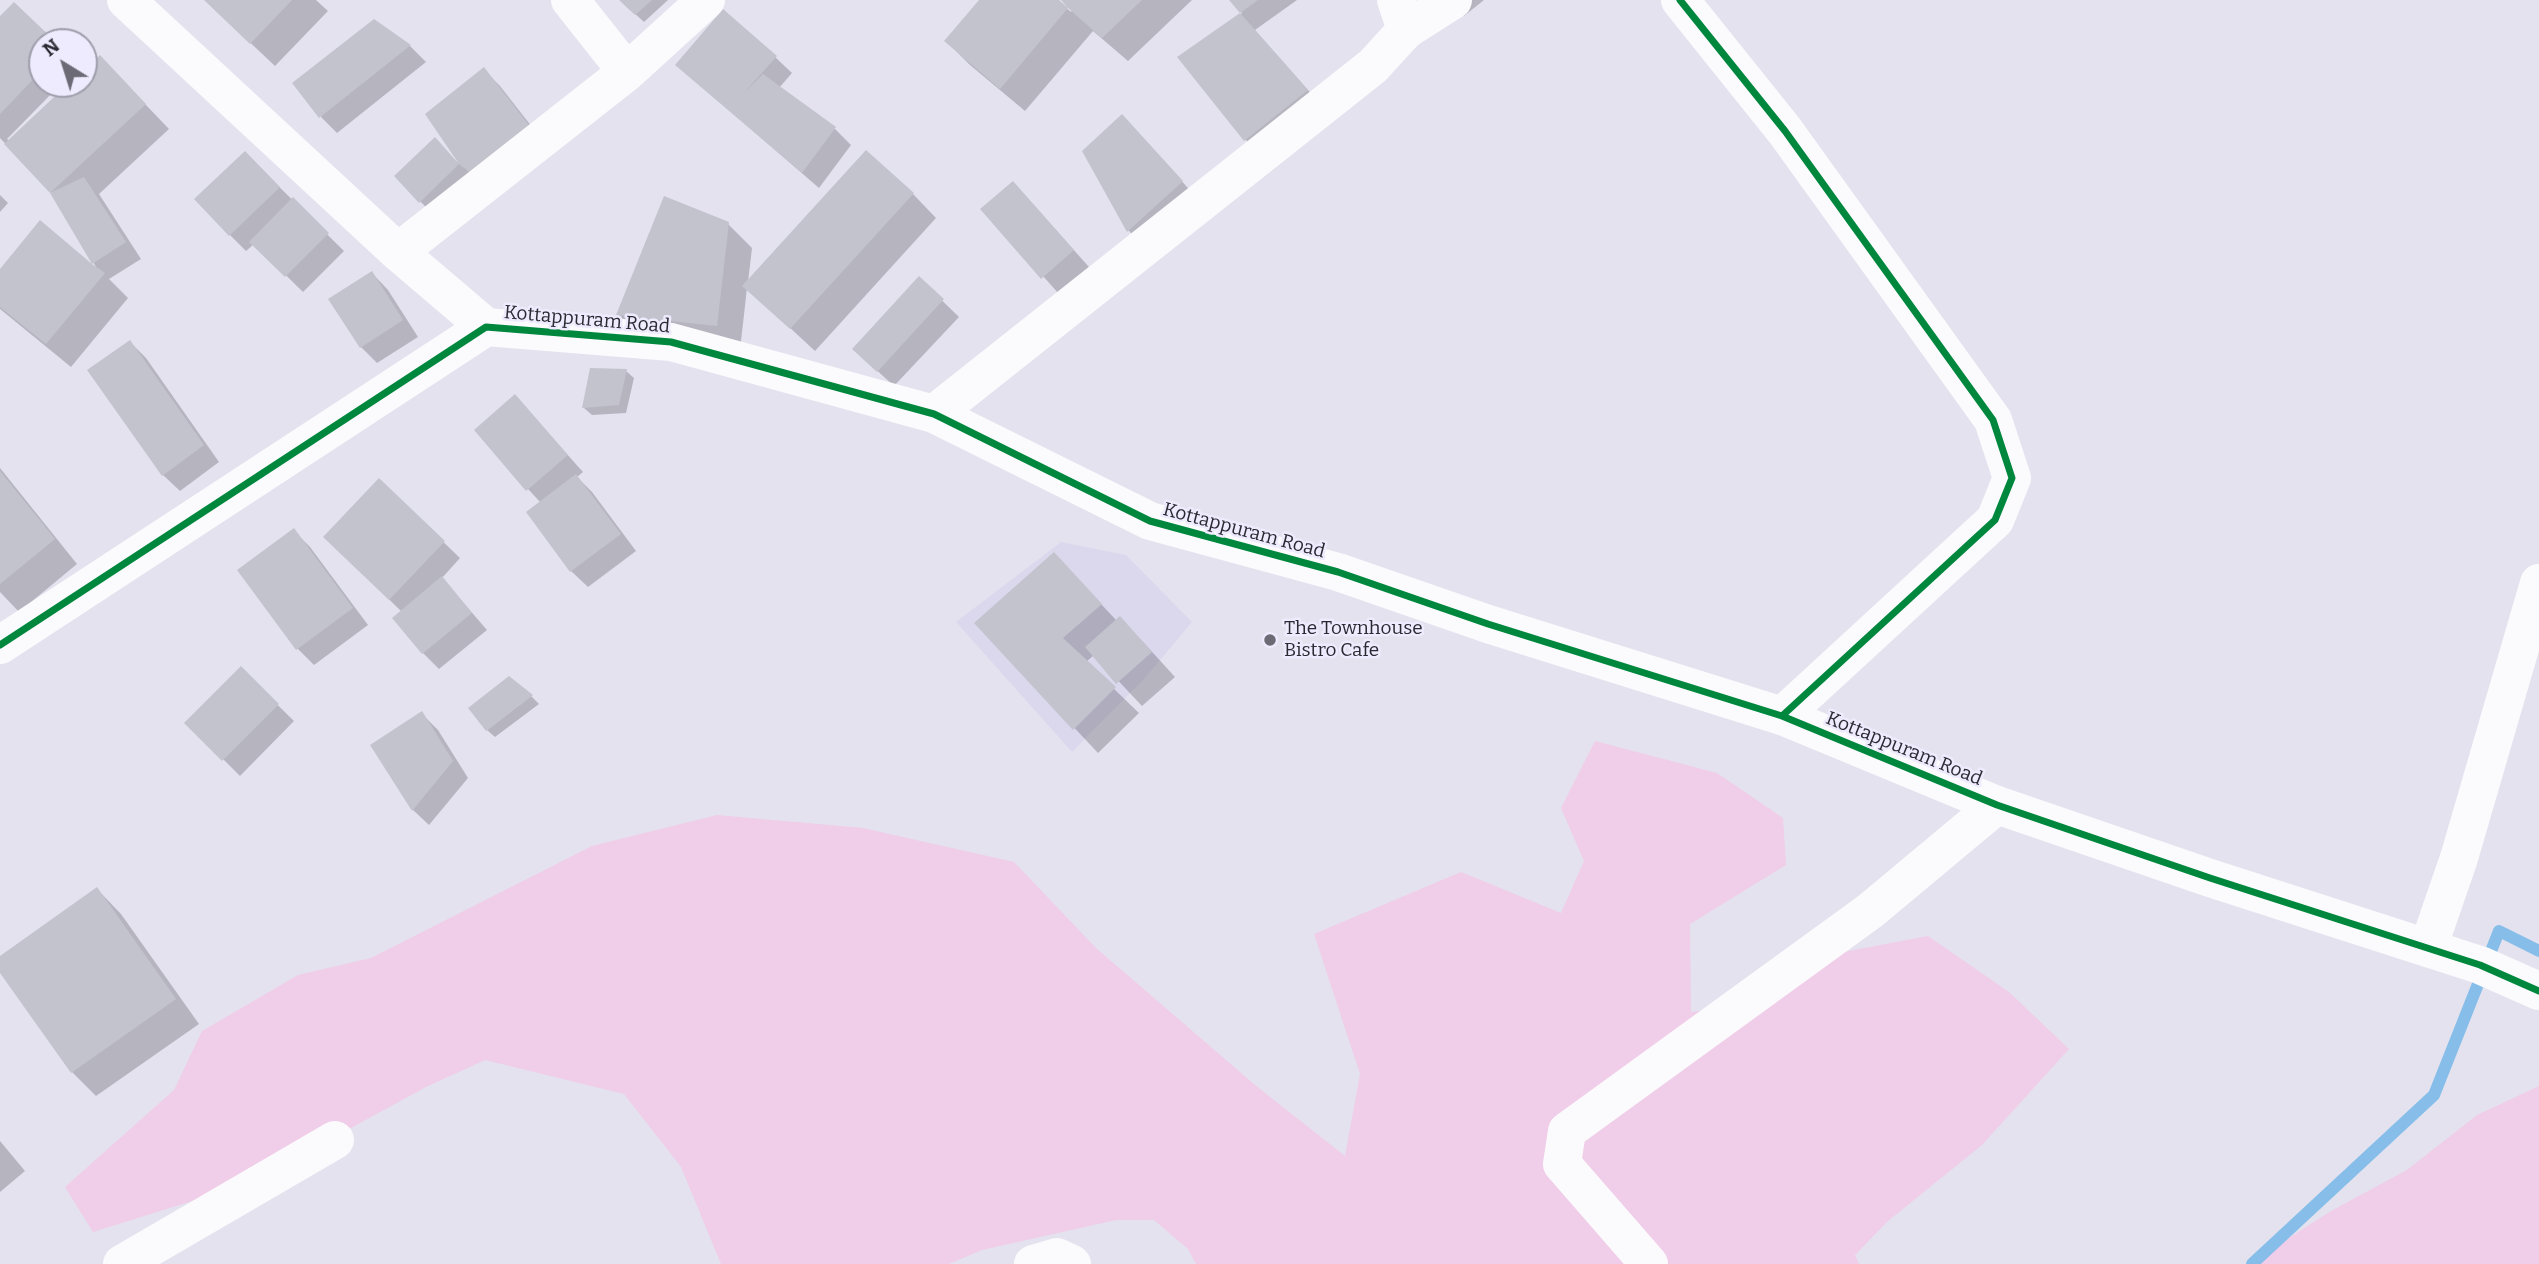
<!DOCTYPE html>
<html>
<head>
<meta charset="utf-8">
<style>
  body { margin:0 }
  #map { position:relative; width:2539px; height:1264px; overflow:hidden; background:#e4e2ef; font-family:Bitter,serif }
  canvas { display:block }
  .north { position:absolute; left:28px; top:28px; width:70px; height:70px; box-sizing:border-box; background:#edebfd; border:2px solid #9f9eac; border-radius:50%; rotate:322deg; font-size:19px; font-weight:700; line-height:28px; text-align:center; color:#2b2a33 }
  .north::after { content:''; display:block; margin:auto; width:24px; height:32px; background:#6c6a75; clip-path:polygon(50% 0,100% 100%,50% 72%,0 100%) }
</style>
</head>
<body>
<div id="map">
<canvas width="2539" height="1264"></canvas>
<div class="north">N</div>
</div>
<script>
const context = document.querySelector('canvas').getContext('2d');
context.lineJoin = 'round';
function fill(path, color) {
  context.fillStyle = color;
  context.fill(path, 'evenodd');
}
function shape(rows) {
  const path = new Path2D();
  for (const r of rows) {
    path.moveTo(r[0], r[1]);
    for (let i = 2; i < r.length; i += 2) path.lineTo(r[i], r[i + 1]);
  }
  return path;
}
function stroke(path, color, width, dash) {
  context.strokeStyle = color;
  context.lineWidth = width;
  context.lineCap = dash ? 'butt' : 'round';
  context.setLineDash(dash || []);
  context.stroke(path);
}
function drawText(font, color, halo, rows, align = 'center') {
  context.font = font + ' Bitter,serif';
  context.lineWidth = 5;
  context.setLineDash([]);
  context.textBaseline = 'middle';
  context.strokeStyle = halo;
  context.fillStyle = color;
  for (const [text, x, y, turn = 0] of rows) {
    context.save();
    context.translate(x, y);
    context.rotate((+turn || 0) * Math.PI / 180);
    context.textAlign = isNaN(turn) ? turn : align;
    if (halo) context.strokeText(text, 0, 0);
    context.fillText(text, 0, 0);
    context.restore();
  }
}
const built = shape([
  [1061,542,1126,555,1192,622,1146,677,1072,752,956,622]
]);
const green = shape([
  [1595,741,1717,773,1783,818,1786,865,1690,924,1691,1012,1738,1006,1833,954,1928,936,2009,992,2069,1049,1982,1145,1888,1221,1855,1255,1859,1264,1196,1264,1188,1249,1154,1220,1116,1220,982,1250,949,1264,721,1264,681,1167,624,1094,485,1060,426,1087,250,1183,93,1232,65,1187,174,1090,202,1031,298,975,371,958,592,846,717,815,863,828,1014,862,1096,948,1255,1085,1345,1156,1360,1074,1314,934,1461,872,1561,913,1584,861,1561,808],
  [2539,1086,2539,1264,2248,1264,2331,1211,2407,1170,2477,1115]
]);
const shadow = shape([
  [205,0,316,0,328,11,275,66],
  [620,0,668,0,644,22],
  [981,0,1057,0,1071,12,1072,10,1064,0,1192,0,1128,61,1093,31,1025,111,970,65,946,41],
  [1231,0,1297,0,1255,30,1330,115,1269,163,1245,139,1179,58,1242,13],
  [1447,0,1484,0,1464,16],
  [0,19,53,42,42,42,42,84,61,84,7,139,9,141,71,84,84,84,84,71,123,81,169,129,99,194,141,259,109,279,128,298,71,367,0,309,0,271,96,267,51,192,0,138],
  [374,21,410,46,426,62,337,133,321,117],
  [775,57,792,73,779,88,835,129,851,145,819,188,677,65],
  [484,70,500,86,546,145,436,218,420,201,435,140,459,164,461,163],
  [1138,133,1198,199,1145,247,1129,231,1084,151],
  [245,153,344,251,303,292,254,244,246,251,230,235],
  [913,194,936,218,815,351,747,288,740,350,642,338,618,315,728,224,752,248,748,282],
  [0,195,8,203,0,212],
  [1029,200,1089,267,1059,294,983,209],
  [372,273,388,290,418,337,377,363,361,347],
  [919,278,959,317,894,386,871,365],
  [130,342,146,358,219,462,180,491,163,475],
  [626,371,634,378,626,413,592,415,584,408],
  [515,396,583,472,577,477,592,492,636,551,588,587,571,571,541,503,528,489],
  [0,468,77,564,19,612,0,592],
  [379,480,460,558,442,578,487,630,439,669,423,653,402,612,325,537],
  [294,531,310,547,368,625,314,665,298,649],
  [1054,554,1117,621,1120,619,1144,643,1175,677,1142,706,1094,655,1086,662,1139,713,1098,753,976,623],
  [241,669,294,721,240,776,187,723],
  [531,696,539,704,495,737,487,730],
  [422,714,438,730,468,778,429,825,413,810],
  [97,889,121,914,199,1024,96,1096,72,1072,0,970,0,958],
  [0,1141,25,1171,0,1192]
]);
const stream = shape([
  [2252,1264,2434,1095,2499,931,2539,951]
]);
const building = shape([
  [204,0,292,0,250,44],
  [619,0,652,0,635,15],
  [979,0,1059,0,1068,8,1061,0,1142,0,1102,38,1068,8,1000,89,944,41],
  [1229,0,1258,0,1240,13],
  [14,2,56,42,42,42,42,70,0,114,0,16],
  [723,9,777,56,743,94,763,74,836,127,802,173,675,65],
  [1240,13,1308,90,1244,141,1177,57],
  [374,19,411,45,319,118,292,83],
  [100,55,146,104,50,193,4,144,68,84,84,84,84,69],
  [484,67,531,128,472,174,459,164,419,203,394,176,435,137,459,164,425,114],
  [1122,114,1183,181,1127,232,1082,151],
  [866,150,914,193,790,329,742,286],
  [245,151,280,187,229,236,194,199],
  [84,177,126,242,92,264,105,273,46,344,0,307,0,269,40,220,92,264,50,193],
  [1013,181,1074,250,1041,279,980,209],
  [664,196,729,222,717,326,616,315],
  [293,197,329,233,285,277,249,242],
  [372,271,403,320,360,348,328,299],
  [919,276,944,299,877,372,852,349],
  [130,340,204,445,162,476,87,370],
  [590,368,627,369,619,405,582,408],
  [515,394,568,455,526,491,474,430],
  [0,471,55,539,0,584],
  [576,474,621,534,570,572,526,512],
  [379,478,445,541,389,600,323,537],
  [294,528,353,608,296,650,237,570],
  [1054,552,1102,604,1063,638,1116,687,1073,730,974,623],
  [442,576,472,613,422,654,392,618],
  [1120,616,1152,652,1116,684,1085,647],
  [241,666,279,704,222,761,184,723],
  [509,676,533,695,486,731,468,708],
  [422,711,453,761,412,811,370,745],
  [97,887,176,999,71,1073,0,973,0,956]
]);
const minor = shape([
  [126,0,398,252,486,327],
  [570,0,627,72],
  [1680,0,1785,131,1993,420,2012,478,1995,520,1782,716],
  [1406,30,1453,0],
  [398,252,627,72,706,0],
  [2428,948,2459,858,2539,583],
  [122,1264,335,1140],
  [1033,1264,1057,1257,1072,1264],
  [1649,1264,1562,1164,1567,1131,1870,911,1997,805]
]);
const tertiary = shape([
  [934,414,1373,66,1406,30,1396,0],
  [0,645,486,327,671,342,934,414,1150,521,1338,572,1488,624,1782,716,1997,805,2210,878,2480,965,2539,991]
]);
const cycleway = shape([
  [1680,0,1785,131,1993,420,2012,478,1995,520,1782,716],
  [0,645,486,327,671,342,934,414,1150,521,1338,572,1488,624,1782,716,1997,805,2210,878,2480,965,2539,991]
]);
const markers = [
  [1270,640,7,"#6c6a75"]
];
const streetNames = [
  ["Kottappuram Road",587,320,5],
  ["Kottappuram Road",1244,531,15],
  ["Kottappuram Road",1904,749,22]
];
const poiNames = [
  ["The Townhouse",1284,629],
  ["Bistro Cafe",1284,651]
];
fill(built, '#dbd8ee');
fill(green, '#f0cde8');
fill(shadow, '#0003');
stroke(stream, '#86bee9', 12);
fill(building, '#c2c3cd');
stroke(minor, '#fbfbfd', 38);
stroke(tertiary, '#fbfbfd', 38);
stroke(cycleway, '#00873e', 7);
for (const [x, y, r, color] of markers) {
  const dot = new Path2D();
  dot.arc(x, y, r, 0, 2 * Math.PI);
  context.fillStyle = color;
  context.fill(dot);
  stroke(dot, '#edebfd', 2.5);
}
drawText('19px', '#2b2a33', '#edebfd', streetNames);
drawText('19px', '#2b2a33', '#edebfd', poiNames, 'left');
</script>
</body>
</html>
